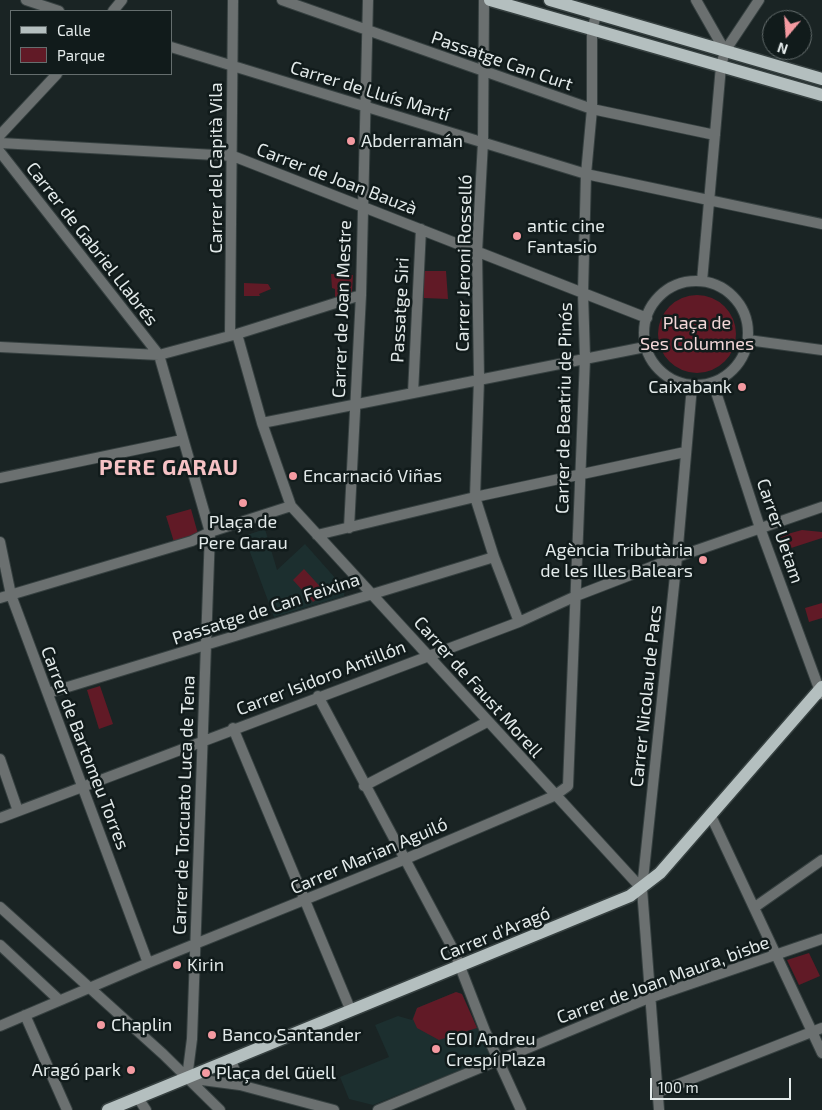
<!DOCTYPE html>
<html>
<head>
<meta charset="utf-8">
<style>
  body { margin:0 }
  #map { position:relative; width:822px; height:1110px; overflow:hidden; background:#1a2424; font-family:"Exo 2",sans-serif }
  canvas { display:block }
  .legend { position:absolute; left:10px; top:10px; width:162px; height:65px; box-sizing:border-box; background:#111b1b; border:1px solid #656e6e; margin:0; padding:6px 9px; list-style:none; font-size:15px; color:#e3eaea }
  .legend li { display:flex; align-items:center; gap:10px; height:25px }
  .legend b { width:25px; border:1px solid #656e6e }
  .north { position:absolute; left:762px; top:10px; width:50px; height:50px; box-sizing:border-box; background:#111b1b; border:1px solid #656e6e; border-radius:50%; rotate:198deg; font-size:14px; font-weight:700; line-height:20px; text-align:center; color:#e3eaea }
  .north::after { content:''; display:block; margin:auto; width:18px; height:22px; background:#f49aa1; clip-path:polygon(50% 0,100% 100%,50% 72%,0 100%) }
  .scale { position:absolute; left:650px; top:1078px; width:141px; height:22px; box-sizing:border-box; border:2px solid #e3eaea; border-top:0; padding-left:6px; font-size:15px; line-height:18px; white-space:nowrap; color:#e3eaea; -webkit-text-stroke:4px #111b1b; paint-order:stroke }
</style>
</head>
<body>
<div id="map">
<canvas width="822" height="1110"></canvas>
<ul class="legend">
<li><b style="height:6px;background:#b4bfbf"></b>Calle</li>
<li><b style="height:14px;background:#611a26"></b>Parque</li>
</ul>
<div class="north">N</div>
<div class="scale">100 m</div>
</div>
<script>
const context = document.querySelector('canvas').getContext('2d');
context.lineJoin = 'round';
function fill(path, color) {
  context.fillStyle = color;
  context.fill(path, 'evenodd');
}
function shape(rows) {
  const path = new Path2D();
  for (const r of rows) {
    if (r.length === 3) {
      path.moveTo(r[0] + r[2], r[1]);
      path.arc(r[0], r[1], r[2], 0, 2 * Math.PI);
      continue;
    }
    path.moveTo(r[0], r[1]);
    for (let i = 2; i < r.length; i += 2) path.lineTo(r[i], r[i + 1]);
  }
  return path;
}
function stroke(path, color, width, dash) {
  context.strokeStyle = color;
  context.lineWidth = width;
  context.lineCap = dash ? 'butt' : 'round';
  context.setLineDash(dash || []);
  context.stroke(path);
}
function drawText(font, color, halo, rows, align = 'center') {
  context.font = font + ' "Exo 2",sans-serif';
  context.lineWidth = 5;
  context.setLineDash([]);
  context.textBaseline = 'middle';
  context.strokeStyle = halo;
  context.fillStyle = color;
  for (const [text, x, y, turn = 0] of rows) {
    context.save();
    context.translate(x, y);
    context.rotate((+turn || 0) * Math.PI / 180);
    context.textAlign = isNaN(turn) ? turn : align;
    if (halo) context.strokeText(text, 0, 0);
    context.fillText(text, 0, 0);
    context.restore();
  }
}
const built = shape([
  [265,529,277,570,305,544,345,589,344,596,274,617,244,536],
  [456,992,462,994,489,1054,487,1059,373,1105,349,1099,340,1077,389,1057,375,1025,398,1016,412,1020,417,1008]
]);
const green = shape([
  [424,271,446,271,448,299,424,298],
  [331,274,353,275,352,292,335,297,335,289,332,288],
  [244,283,268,284,271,289,259,294,260,296,244,296],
  [697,334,39],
  [191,509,198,534,174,542,166,516],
  [802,530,822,532,822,538,785,550,780,536],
  [304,569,325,592,313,602,293,580],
  [822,603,822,618,809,622,805,608],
  [100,686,113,724,99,729,87,690],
  [809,953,820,976,799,985,787,960],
  [456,992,462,994,477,1028,439,1040,417,1028,413,1019,417,1008]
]);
const minor = shape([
  [26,0,59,11],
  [282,0,592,109,715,135],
  [484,0,483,142,477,252,479,379,475,497,494,557,519,622],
  [696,0,725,51],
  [113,11,122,0],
  [171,47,586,174,822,224],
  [0,135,57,74],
  [0,143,233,156,647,318],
  [0,152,159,355,210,532,291,506,262,423,237,334,159,355,0,347],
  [702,281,721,66,725,51,759,0],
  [696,333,52],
  [237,334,361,295],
  [230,335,233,0],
  [748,340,822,350],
  [713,383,760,528,821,694],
  [413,393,421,229],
  [262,423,645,347],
  [0,478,182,440],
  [291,506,642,889],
  [349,528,361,295,368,0],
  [317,535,475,497,685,452],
  [0,542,11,595,148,963],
  [0,598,192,541,210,532,192,1039,187,1078],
  [48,693,494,557],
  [318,696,454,951,485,1031,521,1110],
  [233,728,351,1011],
  [0,759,18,811],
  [364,786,487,722],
  [711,816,822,1053],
  [0,818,519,622,576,596,677,557,822,507],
  [0,907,163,1054,220,1110],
  [755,907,822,860],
  [0,945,59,1000],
  [25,1015,67,1110],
  [0,1026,148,963,403,860,554,796,568,786,585,358,583,293,586,174,592,109,592,30,596,15],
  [187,1078,240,1085,334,1110],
  [226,1083,231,1080,235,1071,231,1060],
  [658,1092,822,1028],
  [138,1098,146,1110],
  [378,1110,649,998,822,939],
  [659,1110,642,889,677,557,692,386]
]);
const major = shape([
  [490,0,822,95],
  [550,0,822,79],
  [108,1110,630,896,660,873,822,687]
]);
const markers = [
  [351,141,5,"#f49aa1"],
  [517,236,5,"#f49aa1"],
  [742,387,5,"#f49aa1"],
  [293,476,5,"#f49aa1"],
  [243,503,5,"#f49aa1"],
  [703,560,5,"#f49aa1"],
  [177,965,5,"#f49aa1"],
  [101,1025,5,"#f49aa1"],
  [212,1035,5,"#f49aa1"],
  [436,1049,5,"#f49aa1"],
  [131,1070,5,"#f49aa1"],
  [206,1073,5,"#f49aa1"]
];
const streetNames = [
  ["Passatge Can Curt",502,61,19],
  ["Carrer de Lluís Martí",370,91,17],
  ["Carrer del Capità Vila",216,168,-90],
  ["Carrer de Joan Bauzà",337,179,21],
  ["Carrer de Gabriel Llabrés",92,244,52],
  ["Carrer Jeroni Rosselló",464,263,-89],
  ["Carrer de Joan Mestre",342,309,-88],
  ["Passatge Siri",400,310,-87],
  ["Carrer de Beatriu de Pinós",564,408,-89],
  ["Carrer Uetam",780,531,71],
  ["Passatge de Can Feixina",266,609,-18],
  ["Carrer Isidoro Antillón",321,678,-21],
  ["Carrer de Faust Morell",478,687,48],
  ["Carrer Nicolau de Pacs",646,696,-84],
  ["Carrer de Bartomeu Torres",85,748,69],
  ["Carrer de Torcuato Luca de Tena",184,805,-88],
  ["Carrer Marian Aguiló",369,856,-23],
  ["Carrer d'Aragó",495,934,-22],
  ["Carrer de Joan Maura, bisbe",663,980,-20]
];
const poiNames = [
  ["Abderramán",361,141],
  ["antic cine",527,226],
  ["Fantasio",527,247],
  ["Caixabank",732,387,"right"],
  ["Encarnació Viñas",303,476],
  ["Plaça de",243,522,"center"],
  ["Pere Garau",243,543,"center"],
  ["Agència Tributària",693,550,"right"],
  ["de les Illes Balears",693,571,"right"],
  ["Kirin",187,965],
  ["Chaplin",111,1025],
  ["Banco Santander",222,1035],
  ["EOI Andreu",446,1039],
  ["Crespí Plaza",446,1060],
  ["Aragó park",121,1070,"right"],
  ["Plaça del Güell",216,1073]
];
const parkNames = [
  ["Plaça de",697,323],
  ["Ses Columnes",697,344]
];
const districtNames = [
  ["PERE GARAU",169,468]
];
fill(built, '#1c2f2f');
fill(green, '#611a26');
stroke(minor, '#364040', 12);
stroke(major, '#364040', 15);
stroke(minor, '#6b7070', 10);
stroke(major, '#b4bfbf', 12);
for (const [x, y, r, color] of markers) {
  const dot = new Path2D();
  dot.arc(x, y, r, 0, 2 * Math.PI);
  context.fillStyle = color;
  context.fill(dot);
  stroke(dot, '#111b1b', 2);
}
drawText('18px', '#e3eaea', '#111b1b', streetNames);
drawText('18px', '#e3eaea', '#111b1b', poiNames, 'left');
drawText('18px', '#f2d7d8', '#111b1b', parkNames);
context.letterSpacing = '1px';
drawText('bold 22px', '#f6c2c5', '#111b1b', districtNames);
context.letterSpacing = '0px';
</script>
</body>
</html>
